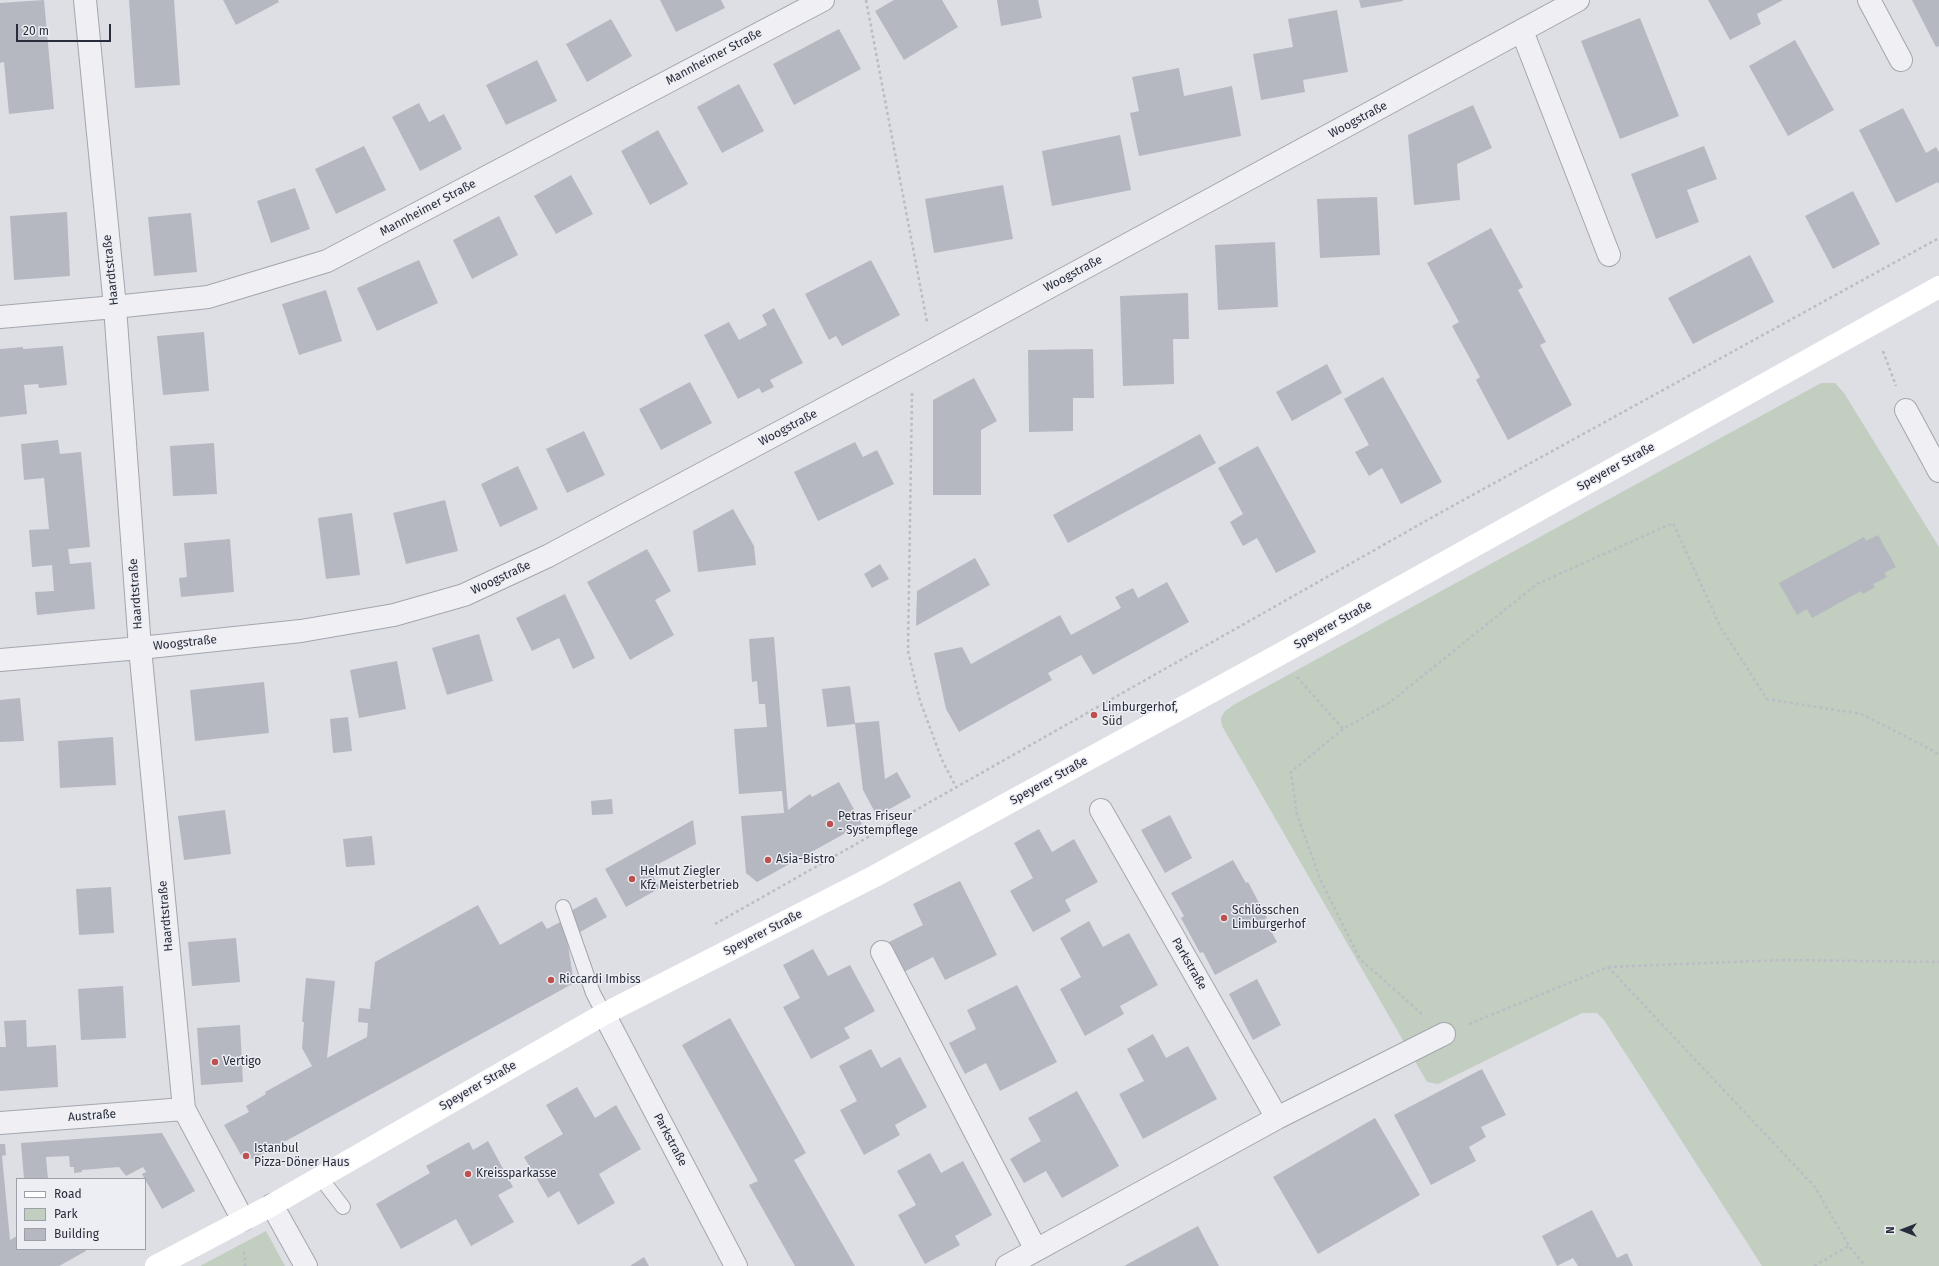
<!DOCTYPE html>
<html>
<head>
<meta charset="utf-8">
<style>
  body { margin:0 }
  #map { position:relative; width:1939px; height:1266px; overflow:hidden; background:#dddfe5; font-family:"Fira Sans",sans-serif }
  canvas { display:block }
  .legend { position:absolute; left:16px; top:1178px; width:130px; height:72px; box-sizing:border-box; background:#eceef3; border:1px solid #9ea0a9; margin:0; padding:5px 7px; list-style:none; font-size:12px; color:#292c3a }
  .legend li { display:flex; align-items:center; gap:8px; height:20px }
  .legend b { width:20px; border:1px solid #9ea0a9 }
  .north { position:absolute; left:1883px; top:1210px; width:40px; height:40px; -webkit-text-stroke:3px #eceef3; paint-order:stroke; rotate:270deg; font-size:11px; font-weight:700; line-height:16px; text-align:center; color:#292c3a }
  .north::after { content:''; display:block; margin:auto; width:14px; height:18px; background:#292c3a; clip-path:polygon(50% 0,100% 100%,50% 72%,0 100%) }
  .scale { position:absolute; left:16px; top:24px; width:95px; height:18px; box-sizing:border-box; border:2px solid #292c3a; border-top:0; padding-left:5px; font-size:12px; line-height:14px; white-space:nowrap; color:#292c3a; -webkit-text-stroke:3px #eceef3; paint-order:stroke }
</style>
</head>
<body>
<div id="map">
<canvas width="1939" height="1266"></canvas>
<ul class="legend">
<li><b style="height:5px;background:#fff"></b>Road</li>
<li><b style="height:11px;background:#c1cec0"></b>Park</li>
<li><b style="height:11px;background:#b5b8c1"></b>Building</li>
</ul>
<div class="north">N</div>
<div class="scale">20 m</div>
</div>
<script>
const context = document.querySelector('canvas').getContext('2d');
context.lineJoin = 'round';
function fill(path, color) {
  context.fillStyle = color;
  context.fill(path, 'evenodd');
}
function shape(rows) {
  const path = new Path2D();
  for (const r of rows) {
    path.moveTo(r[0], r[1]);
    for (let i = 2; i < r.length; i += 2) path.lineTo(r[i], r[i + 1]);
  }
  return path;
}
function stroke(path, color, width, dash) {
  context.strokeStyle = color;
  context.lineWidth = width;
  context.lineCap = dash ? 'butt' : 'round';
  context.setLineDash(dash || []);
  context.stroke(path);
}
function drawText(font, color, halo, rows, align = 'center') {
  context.font = font + ' "Fira Sans",sans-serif';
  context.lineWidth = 3;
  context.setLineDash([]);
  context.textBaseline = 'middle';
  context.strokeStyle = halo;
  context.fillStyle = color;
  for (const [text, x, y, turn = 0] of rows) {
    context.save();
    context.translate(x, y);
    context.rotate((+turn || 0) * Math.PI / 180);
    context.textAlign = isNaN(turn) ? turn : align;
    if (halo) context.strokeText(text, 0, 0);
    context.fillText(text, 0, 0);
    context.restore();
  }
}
const green = shape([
  [1821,383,1835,383,1844,393,1939,547,1939,1266,1762,1266,1604,1020,1597,1013,1582,1013,1438,1084,1427,1082,1222,726,1221,718,1225,711,1235,704],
  [266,1231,285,1266,200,1266]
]);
const building = shape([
  [44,0,54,109,9,114,4,62,0,63,0,3],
  [129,0,174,0,180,85,135,88],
  [223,0,278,0,279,2,236,25],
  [660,0,721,0,725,8,676,32],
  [894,0,942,0,958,27,904,60,875,11],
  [997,0,1038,0,1042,18,1001,26],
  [1359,0,1403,0,1403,1,1361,8],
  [1708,0,1783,0,1757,14,1761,24,1730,40],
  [1912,0,1939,0,1939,46,1936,47],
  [1337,10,1348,72,1303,80,1305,92,1261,100,1253,54,1293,47,1288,19],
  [1640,18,1679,116,1620,139,1581,41],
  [611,19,632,56,587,82,566,44],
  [839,29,861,69,794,105,773,64],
  [1795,40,1834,110,1788,136,1749,66],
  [537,60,557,101,506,125,486,85],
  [1179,68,1184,96,1232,86,1241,136,1139,156,1130,113,1139,111,1132,77],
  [739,84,764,131,722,153,697,107],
  [419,103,429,122,444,114,462,149,420,171,392,117],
  [1473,105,1492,148,1457,164,1460,200,1414,205,1408,135],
  [1903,108,1926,153,1936,147,1939,152,1939,184,1938,182,1896,203,1859,130],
  [658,130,688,184,650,205,621,151],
  [1120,135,1131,190,1052,206,1042,151],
  [364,146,386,190,336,214,315,169],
  [1704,146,1717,179,1687,190,1699,222,1656,239,1631,174],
  [571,175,593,214,556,234,534,196],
  [1003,185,1013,239,934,253,925,199],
  [295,188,310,229,271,243,257,201],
  [1853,191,1880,244,1833,269,1805,216],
  [1377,197,1380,255,1320,258,1317,199],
  [67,212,70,276,14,280,10,216],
  [191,213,197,272,154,276,148,217],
  [499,216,518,255,472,279,453,240],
  [1491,228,1523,287,1518,290,1546,342,1540,345,1572,405,1508,440,1476,380,1480,377,1452,326,1459,322,1427,263],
  [1275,242,1278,307,1218,310,1215,245],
  [1750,255,1774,302,1693,344,1668,298],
  [419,260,438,303,377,331,357,288],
  [871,260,900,315,842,346,836,336,829,340,805,294],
  [326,290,342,341,299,355,282,304],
  [1188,293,1189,339,1173,339,1174,384,1123,386,1120,296],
  [774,308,803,363,770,380,774,387,762,393,759,388,738,399,704,335,729,322,739,340,767,325,762,315],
  [204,332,209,391,163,395,157,336],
  [63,346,67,385,39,388,38,384,24,385,27,414,0,417,0,349,23,347,23,349],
  [1093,349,1094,398,1073,398,1073,431,1029,432,1028,350],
  [1327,364,1342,393,1292,421,1276,392],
  [1383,377,1442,482,1401,504,1382,468,1369,476,1355,452,1369,445,1344,399],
  [974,378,997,421,981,430,981,495,933,495,933,400],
  [690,382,712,423,661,450,639,409],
  [584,431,605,475,567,493,546,449],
  [1200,434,1216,463,1068,543,1053,515],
  [58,440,60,454,81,452,90,547,68,549,70,564,91,562,95,609,37,615,35,592,54,591,52,565,32,567,29,530,49,529,44,478,24,480,21,444],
  [855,442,863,457,877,450,894,484,818,521,794,472],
  [214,443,217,494,173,496,170,446],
  [1258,446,1316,552,1276,573,1257,538,1243,546,1230,522,1243,514,1218,468],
  [518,466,538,509,500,527,481,484],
  [445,500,458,551,406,564,393,513],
  [733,509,754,546,756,565,698,572,693,531],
  [352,513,360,575,326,579,318,518],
  [1878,535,1896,567,1884,573,1887,577,1873,584,1875,587,1863,594,1861,591,1812,618,1807,609,1797,615,1779,583,1864,537,1866,541],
  [230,539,234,592,181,597,179,578,187,577,184,543],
  [647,549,671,591,655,600,674,635,630,660,587,582],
  [975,558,990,585,916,626,917,591],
  [880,564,889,579,872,588,864,574],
  [1167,582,1189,622,1093,675,1081,655,1048,673,1052,680,959,732,946,709,934,653,962,647,971,664,1060,615,1071,635,1121,608,1115,597,1133,588,1138,598],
  [565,594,595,658,573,669,559,638,532,651,516,618],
  [479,634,493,681,447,695,432,648],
  [774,637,788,810,810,794,812,797,839,782,862,824,757,882,746,873,741,816,784,813,782,791,739,794,734,729,767,727,765,704,759,704,757,681,752,682,749,639],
  [397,661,406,709,359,718,350,670],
  [264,682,269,733,195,741,190,690],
  [850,686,855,723,879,721,885,779,897,772,911,797,877,816,863,790,855,724,827,727,822,689],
  [20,698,24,741,0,742,0,700],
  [348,717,352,751,333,753,330,719],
  [113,737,116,785,60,788,58,741],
  [612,799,613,814,592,815,591,801],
  [225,810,231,854,184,860,178,816],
  [1170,815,1192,858,1165,873,1141,830],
  [693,820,696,844,649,869,660,888,626,907,605,869],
  [1039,829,1052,852,1074,839,1098,882,1065,900,1071,911,1033,932,1010,891,1033,878,1014,843],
  [372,836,375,865,346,867,343,839],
  [1233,860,1246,883,1248,882,1267,918,1265,919,1277,942,1215,975,1203,952,1200,953,1181,918,1184,916,1171,893],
  [960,881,997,955,945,980,933,957,902,973,887,943,923,925,913,904],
  [111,887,114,933,79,935,76,889],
  [596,897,607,917,580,932,569,912],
  [478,905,500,945,542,921,547,929,564,920,574,983,253,1159,241,1155,224,1125,249,1112,246,1106,266,1094,265,1092,312,1066,302,1048,304,1022,302,1022,306,978,335,981,327,1058,367,1037,368,1023,358,1022,359,1008,370,1009,375,962],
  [1089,921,1103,947,1129,933,1158,985,1120,1006,1124,1014,1085,1036,1060,989,1081,977,1060,938],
  [236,938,240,982,192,986,188,942],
  [813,949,828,976,850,965,875,1011,844,1028,850,1038,811,1059,783,1007,800,998,783,965],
  [1257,979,1281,1025,1253,1040,1229,994],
  [1017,985,1057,1062,1000,1091,986,1063,965,1074,949,1043,976,1029,967,1010],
  [123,986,126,1038,81,1040,78,989],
  [730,1018,806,1153,794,1160,855,1266,795,1266,749,1185,758,1181,682,1045],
  [26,1020,27,1047,56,1045,58,1087,0,1091,0,1047,6,1047,4,1021],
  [240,1025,243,1082,201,1085,197,1028],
  [1153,1034,1166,1058,1188,1046,1217,1099,1143,1139,1119,1094,1144,1081,1127,1049],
  [871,1049,881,1068,900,1057,927,1107,895,1125,900,1135,864,1155,840,1110,857,1101,839,1066],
  [1482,1069,1506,1115,1481,1127,1486,1137,1469,1147,1476,1161,1431,1185,1394,1115],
  [577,1087,595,1118,616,1105,641,1149,599,1174,615,1203,578,1225,559,1191,548,1198,524,1157,563,1134,546,1105],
  [1077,1091,1119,1166,1062,1198,1046,1171,1024,1183,1010,1159,1041,1141,1028,1118],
  [1375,1118,1420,1195,1318,1254,1273,1177],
  [162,1133,195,1191,162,1209,142,1174,146,1172,143,1167,126,1176,119,1167,82,1170,82,1172,74,1173,74,1167,70,1167,69,1156,46,1157,48,1179,24,1179,21,1143],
  [488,1141,513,1187,498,1195,514,1222,471,1246,456,1219,401,1249,376,1204,430,1173,426,1166,469,1142,473,1150],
  [0,1144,5,1144,6,1155,2,1156,10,1240,17,1236,17,1249,85,1249,86,1251,59,1266,0,1266],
  [930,1153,941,1173,963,1161,992,1215,955,1236,960,1245,925,1264,898,1215,916,1205,897,1171],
  [1592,1210,1617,1258,1627,1253,1633,1266,1578,1266,1573,1258,1557,1266,1542,1236],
  [1198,1226,1219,1266,1124,1266],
  [644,1257,649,1266,630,1266]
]);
const path = shape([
  [866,0,927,322],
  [1883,351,1896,386],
  [912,393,908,651,920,701,942,760,956,787],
  [1297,677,1343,729],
  [715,924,1438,514,1939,238],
  [1608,967,1783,960,1939,962],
  [1422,1014,1360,959,1321,881,1297,815,1291,772,1343,729,1389,703,1537,584,1673,523,1721,628,1767,699,1861,714,1928,748,1939,755],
  [1469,1024,1608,967,1815,1187,1849,1246,1865,1266],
  [243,1252,245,1255,245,1266],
  [1814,1266,1849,1246]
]);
const lane = shape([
  [563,907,593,993,604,1014],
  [320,1177,343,1207]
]);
const street = shape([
  [85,0,115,307,140,648,184,1109,243,1220],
  [1869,0,1901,60],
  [1522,31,1609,255],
  [0,317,115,307,208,297,327,261,823,0],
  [1906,410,1939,471],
  [0,660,140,648,301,631,394,615,464,595,548,556,913,361,1578,0],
  [1101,810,1277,1118],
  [882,952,1036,1250],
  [604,1014,736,1266],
  [0,1123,184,1109],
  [272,1205,306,1266],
  [1007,1266,1277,1118,1444,1034]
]);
const secondary = shape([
  [156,1266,272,1205,604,1014,875,876,1284,652,1939,287]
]);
const markers = [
  [1094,715,4,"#bd514f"],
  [830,824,4,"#bd514f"],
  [768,860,4,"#bd514f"],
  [632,879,4,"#bd514f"],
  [1224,918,4,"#bd514f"],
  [551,980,4,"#bd514f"],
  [215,1062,4,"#bd514f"],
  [246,1156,4,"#bd514f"],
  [468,1174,4,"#bd514f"]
];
const streetNames = [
  ["Mannheimer Straße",714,57,-28],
  ["Woogstraße",1358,120,-28],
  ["Mannheimer Straße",428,208,-28],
  ["Haardtstraße",111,270,-96],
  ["Woogstraße",1073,274,-28],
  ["Woogstraße",788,428,-28],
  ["Speyerer Straße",1616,467,-29],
  ["Woogstraße",501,578,-25],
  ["Haardtstraße",136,594,-94],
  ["Speyerer Straße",1333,625,-29],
  ["Woogstraße",185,643,-6],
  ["Speyerer Straße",1049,781,-29],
  ["Haardtstraße",166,916,-95],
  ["Speyerer Straße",763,933,-27],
  ["Parkstraße",1189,964,60],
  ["Speyerer Straße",478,1086,-30],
  ["Austraße",92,1116,-4],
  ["Parkstraße",670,1140,62]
];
const poiNames = [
  ["Limburgerhof,",1102,708],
  ["Süd",1102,722],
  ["Petras Friseur",838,817],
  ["- Systempflege",838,831],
  ["Asia-Bistro",776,860],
  ["Helmut Ziegler",640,872],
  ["Kfz Meisterbetrieb",640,886],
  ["Schlösschen",1232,911],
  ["Limburgerhof",1232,925],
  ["Riccardi Imbiss",559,980],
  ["Vertigo",223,1062],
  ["Istanbul",254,1149],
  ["Pizza-Döner Haus",254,1163],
  ["Kreissparkasse",476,1174]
];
fill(green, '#c1cec0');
fill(building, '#b5b8c1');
stroke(lane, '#a3a6ae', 16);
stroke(street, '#a3a6ae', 24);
stroke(path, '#bcbdc4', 2.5, [3, 3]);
stroke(lane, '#f0f0f4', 14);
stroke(street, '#f0f0f4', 22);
stroke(secondary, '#fff', 22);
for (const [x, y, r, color] of markers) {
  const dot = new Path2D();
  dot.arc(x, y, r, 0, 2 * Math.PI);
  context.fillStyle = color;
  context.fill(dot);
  stroke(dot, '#eceef3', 1.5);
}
drawText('12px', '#292c3a', '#eceef3', streetNames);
drawText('12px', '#292c3a', '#eceef3', poiNames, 'left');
</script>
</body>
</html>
